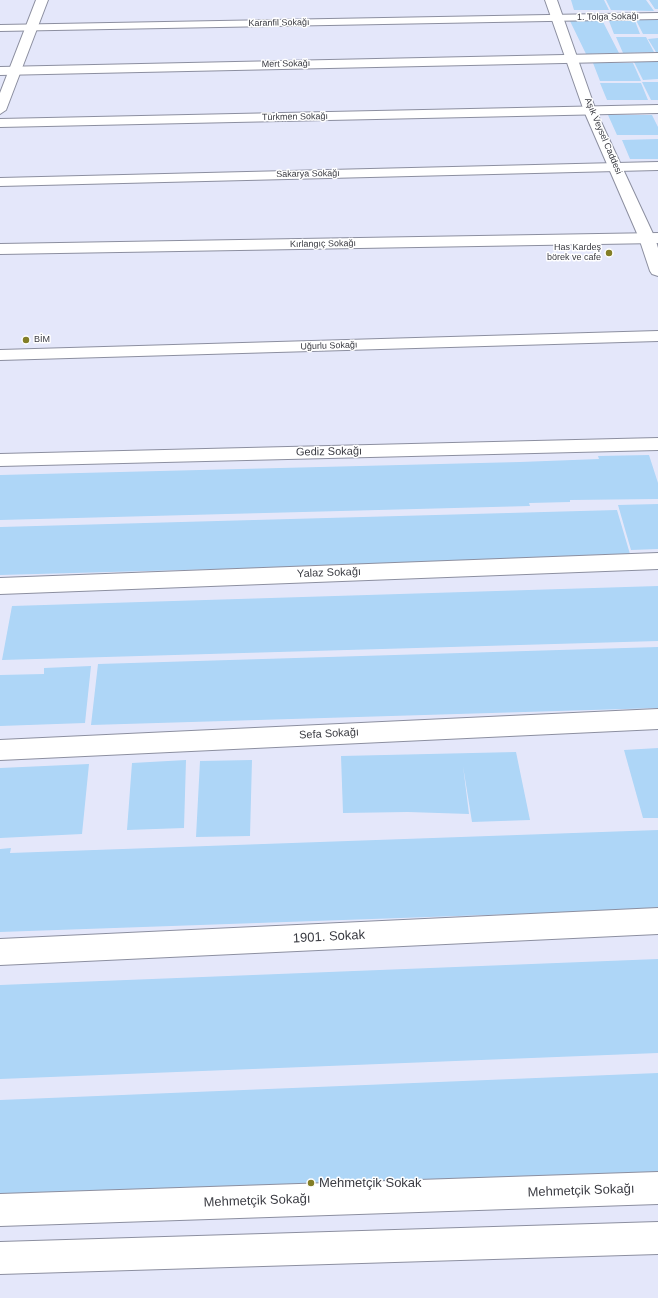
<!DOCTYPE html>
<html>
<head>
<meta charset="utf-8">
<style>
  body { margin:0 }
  canvas { display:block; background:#e4e7fa }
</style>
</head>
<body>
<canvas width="658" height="1298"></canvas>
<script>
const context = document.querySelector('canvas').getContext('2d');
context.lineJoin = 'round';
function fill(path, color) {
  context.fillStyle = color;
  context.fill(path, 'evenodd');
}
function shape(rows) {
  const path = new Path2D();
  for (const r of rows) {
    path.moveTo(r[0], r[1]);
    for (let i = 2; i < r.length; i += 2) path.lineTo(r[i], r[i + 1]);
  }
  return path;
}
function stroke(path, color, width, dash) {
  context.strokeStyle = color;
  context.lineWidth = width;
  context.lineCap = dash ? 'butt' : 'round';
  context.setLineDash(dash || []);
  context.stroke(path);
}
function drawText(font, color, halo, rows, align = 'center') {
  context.font = font + ' Helvetica,sans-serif';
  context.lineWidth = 3;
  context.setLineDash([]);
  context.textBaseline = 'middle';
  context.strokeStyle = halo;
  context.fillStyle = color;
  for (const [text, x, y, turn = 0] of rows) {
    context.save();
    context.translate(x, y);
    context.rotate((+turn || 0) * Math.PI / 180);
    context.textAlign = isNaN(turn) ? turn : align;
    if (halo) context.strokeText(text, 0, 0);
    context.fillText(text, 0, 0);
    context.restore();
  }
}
const building = shape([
  [571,0,604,0,609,10,574,10],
  [606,0,646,0,654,11,611,10],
  [649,0,658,0,658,9,655,9],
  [602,20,619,53,586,54,570,21],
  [636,20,658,20,658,34,643,34],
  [609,21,635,21,640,34,614,34],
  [616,37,646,37,654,52,623,53],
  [658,38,658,52,656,52,648,39],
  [658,61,658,79,643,80,634,62],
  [593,63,633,63,641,81,600,81],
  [642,82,658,82,658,100,651,100],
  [600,83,641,83,648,100,607,100],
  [608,115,652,115,658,127,658,135,617,135],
  [658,139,658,159,630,159,622,140],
  [649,455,658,483,658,499,570,500,570,502,529,503,530,506,0,520,0,475,520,462,599,459,598,456],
  [658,504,658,549,631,550,618,505],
  [617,510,630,554,586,555,587,559,0,575,0,527],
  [658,586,658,641,2,660,12,606],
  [658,647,658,708,91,725,98,664],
  [91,666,85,723,0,726,0,675,44,674,44,668],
  [658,748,658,818,643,818,624,750],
  [516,752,530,820,472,822,463,766,469,814,408,812,343,813,341,756],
  [186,760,184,828,127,830,132,763],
  [252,760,250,836,196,837,200,761],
  [89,764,82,834,0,838,0,768],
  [658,830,658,909,0,932,0,849,11,848,10,853],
  [658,959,658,1053,0,1079,0,985],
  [658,1073,658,1182,0,1209,0,1100]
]);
const street = shape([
  [658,13,658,19,0,31,0,25,658,13],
  [658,53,658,61,0,75,0,67,658,53],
  [658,105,658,113,0,127,0,119,658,105],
  [658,162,658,170,0,186,0,178,658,162],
  [658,233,658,243,0,254,0,244,658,233],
  [658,331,658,341,0,360,0,350,658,331],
  [658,438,658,450,0,466,0,454,658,438],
  [658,553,658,569,0,594,0,578,658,553],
  [658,709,658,729,0,760,0,740,658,709],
  [658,908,658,934,0,965,0,939,658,908]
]);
const secondary = shape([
  [36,0,48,0,6,110,0,114,0,93,36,0],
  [545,0,557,0,596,111,655,238,658,248,658,276,652,274,650,271,639,238,584,111,545,0],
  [658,1172,658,1204,0,1226,0,1194,658,1172],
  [658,1222,658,1254,0,1274,0,1242,658,1222]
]);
const markers = [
  [609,253,4,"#837e26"],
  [26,340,4,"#837e26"],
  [311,1183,4,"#837e26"]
];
const farStreetnames = [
  ["1. Tolga Sokağı",608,17,-1],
  ["Karanfil Sokağı",279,23,-1],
  ["Mert Sokağı",286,64,-1],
  ["Türkmen Sokağı",295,117,-1],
  ["Aşık Veysel Caddesi",603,136,67],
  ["Sakarya Sokağı",308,174,-1],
  ["Kırlangıç Sokağı",323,244,-1],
  ["Uğurlu Sokağı",329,346,-2]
];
const farPoinames = [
  ["Has Kardeş",601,248],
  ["börek ve cafe",601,258],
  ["BİM",34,340,"left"]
];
const streetNames = [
  ["Gediz Sokağı",329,452,-1],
  ["Yalaz Sokağı",329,573,-2],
  ["Sefa Sokağı",329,734,-3]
];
const nearStreetnames = [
  ["1901. Sokak",329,937,-3],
  ["Mehmetçik Sokağı",581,1191,-2],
  ["Mehmetçik Sokağı",257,1201,-2]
];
const nearPoinames = [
  ["Mehmetçik Sokak",319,1183]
];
fill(building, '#aed6f7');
stroke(street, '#8c8fa0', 2);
stroke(secondary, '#8c8fa0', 2);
fill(street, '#fff');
fill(secondary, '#fff');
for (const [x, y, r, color] of markers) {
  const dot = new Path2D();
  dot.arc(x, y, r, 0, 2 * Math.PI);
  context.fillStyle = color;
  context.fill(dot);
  stroke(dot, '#fff', 1.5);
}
drawText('9px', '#3a3b42', '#fff', farStreetnames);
drawText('9px', '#3a3b42', '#fff', farPoinames, 'right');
drawText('11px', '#3a3b42', '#fff', streetNames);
drawText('13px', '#3a3b42', '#fff', nearStreetnames);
drawText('13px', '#3a3b42', '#fff', nearPoinames, 'left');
</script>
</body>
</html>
